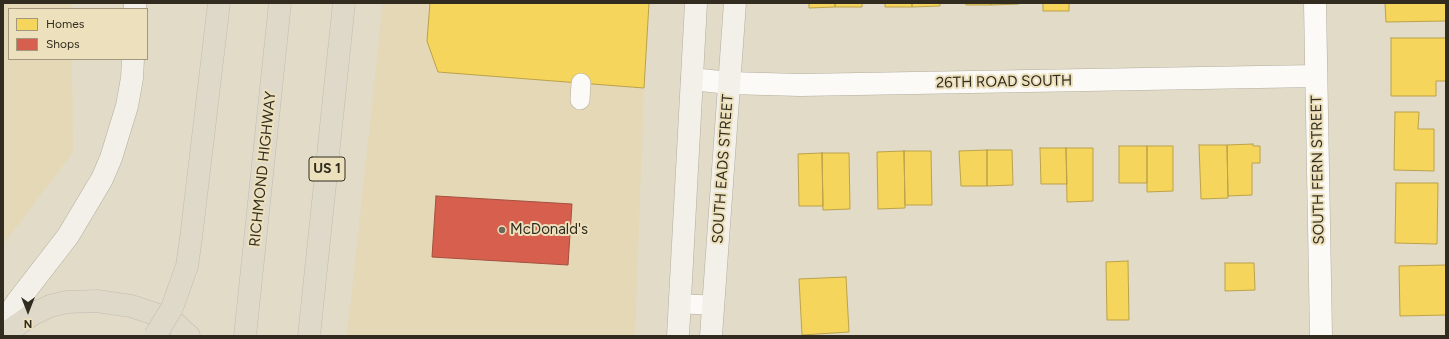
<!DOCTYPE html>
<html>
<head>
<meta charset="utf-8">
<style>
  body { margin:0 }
  #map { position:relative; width:1449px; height:339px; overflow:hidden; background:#e2dbc7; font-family:Figtree,sans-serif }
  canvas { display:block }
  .frame { position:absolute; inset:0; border:4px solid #312c1f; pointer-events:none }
  .legend { position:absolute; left:8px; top:8px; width:140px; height:52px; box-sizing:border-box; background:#ede0bc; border:1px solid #a2987d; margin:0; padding:5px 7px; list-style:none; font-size:12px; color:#312c1f }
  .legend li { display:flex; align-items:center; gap:8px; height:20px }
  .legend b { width:20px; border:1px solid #a2987d }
  .north { position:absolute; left:8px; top:291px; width:40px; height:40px; -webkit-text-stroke:3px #ede0bc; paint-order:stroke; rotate:180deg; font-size:11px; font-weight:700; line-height:16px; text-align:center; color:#312c1f }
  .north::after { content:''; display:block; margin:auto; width:14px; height:18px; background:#312c1f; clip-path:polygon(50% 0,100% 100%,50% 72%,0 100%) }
</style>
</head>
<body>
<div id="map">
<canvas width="1449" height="339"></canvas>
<div class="frame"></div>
<ul class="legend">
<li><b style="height:11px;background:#f6d55c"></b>Homes</li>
<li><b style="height:11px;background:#d6604d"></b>Shops</li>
</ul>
<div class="north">N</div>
</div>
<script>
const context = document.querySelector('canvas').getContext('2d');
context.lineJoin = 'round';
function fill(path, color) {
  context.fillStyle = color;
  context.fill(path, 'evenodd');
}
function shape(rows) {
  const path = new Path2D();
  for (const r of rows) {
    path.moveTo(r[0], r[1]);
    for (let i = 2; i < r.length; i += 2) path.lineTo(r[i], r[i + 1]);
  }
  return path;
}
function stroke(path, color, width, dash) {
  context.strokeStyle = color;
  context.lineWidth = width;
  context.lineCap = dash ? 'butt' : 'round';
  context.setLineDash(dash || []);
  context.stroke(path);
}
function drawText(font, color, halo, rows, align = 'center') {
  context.font = font + ' Figtree,sans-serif';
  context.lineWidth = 4;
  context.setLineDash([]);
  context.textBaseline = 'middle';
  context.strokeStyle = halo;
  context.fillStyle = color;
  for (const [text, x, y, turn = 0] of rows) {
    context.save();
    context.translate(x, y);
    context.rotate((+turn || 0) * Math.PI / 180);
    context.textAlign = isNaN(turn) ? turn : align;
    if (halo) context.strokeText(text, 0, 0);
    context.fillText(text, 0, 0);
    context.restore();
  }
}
const built = shape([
  [3,3,72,3,72,9,9,9,9,59,72,59,73,152,3,245],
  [383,3,649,3,644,88,635,336,347,336]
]);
const homes = shape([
  [430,3,649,3,644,88,438,72,427,41,430,3],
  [809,3,835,3,835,7,809,8,809,3],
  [835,3,862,3,862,7,835,7,835,3],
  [885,3,912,3,912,7,885,7,885,3],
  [912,3,940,3,940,6,912,7,912,3],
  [966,3,991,3,991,5,966,5,966,3],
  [991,3,1019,3,1019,4,991,5,991,3],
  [1043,3,1069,3,1069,11,1043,11,1043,3],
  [1385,3,1446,3,1446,21,1386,22,1385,3],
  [1391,38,1446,38,1446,81,1436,81,1436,96,1391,96,1391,38],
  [1395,112,1419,112,1418,129,1434,129,1434,171,1394,170,1395,112],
  [1253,144,1253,146,1260,146,1260,163,1252,163,1252,195,1228,196,1227,145,1253,144],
  [1199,145,1227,145,1228,198,1201,199,1199,145],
  [1119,146,1147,146,1147,183,1119,183,1119,146],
  [1147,146,1173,146,1173,191,1147,192,1147,146],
  [1040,148,1066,148,1067,184,1041,184,1040,148],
  [1066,148,1093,148,1093,201,1067,202,1066,148],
  [987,150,987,186,961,186,959,151,987,150],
  [987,150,1012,150,1013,185,987,186,987,150],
  [904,151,905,208,878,209,877,152,904,151],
  [904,151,931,151,932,205,905,205,904,151],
  [822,153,849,153,850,209,823,210,822,153],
  [822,153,823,206,799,206,798,154,822,153],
  [1396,183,1438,183,1437,244,1395,243,1396,183],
  [1128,261,1129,320,1107,320,1106,262,1128,261],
  [1225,263,1254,263,1255,290,1225,291,1225,263],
  [1446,265,1446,315,1400,316,1399,266,1446,265],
  [846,277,849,332,802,335,799,279,846,277]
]);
const shops = shape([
  [436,196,572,204,568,265,432,257,436,196]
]);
const lane = shape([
  [580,100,581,83],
  [680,304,714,305]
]);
const street = shape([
  [1315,3,1321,336],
  [692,79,729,83,800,85,1316,76]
]);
const secondary = shape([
  [135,9,135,3],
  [3,323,17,302,68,236,102,179,111,158,127,106,132,78,133,59],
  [678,336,696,3],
  [711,336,735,3]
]);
const highway = shape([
  [3,335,33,314,50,306,67,302,97,301,131,306,161,316,176,324,189,336],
  [245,336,280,3],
  [309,336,344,3]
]);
const highwayBridge = shape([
  [155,336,172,308,187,266,191,238,219,3]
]);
const markers = [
  [502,230,4,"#6f695a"]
];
const shields = [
  [327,169,36]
];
const shieldNames = [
  ["US 1",327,169]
];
const streetNames = [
  ["26TH ROAD SOUTH",1004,82,-1],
  ["RICHMOND HIGHWAY",263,169,-84],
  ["SOUTH EADS STREET",723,169,-86],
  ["SOUTH FERN STREET",1318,170,-91]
];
const poiNames = [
  ["McDonald's",510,230]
];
fill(built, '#e4d8b7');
fill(homes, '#f6d55c');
stroke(homes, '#bba24a', 1);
fill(shops, '#d6604d');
stroke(shops, '#a4503f', 1);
stroke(lane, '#b3ad9e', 20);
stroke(street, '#b3ad9e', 23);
stroke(secondary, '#b3ad9e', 23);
stroke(highway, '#c0bcb2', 23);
stroke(lane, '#fbfaf7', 19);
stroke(street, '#fbfaf7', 22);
stroke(secondary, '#f2f0e9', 22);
stroke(highway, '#dfd9ca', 22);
stroke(highwayBridge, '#c0bcb2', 23, []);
stroke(highwayBridge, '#dfd9ca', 22);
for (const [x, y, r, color] of markers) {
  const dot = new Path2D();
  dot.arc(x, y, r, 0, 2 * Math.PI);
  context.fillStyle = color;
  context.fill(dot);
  stroke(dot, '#ede0bc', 1.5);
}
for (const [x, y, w] of shields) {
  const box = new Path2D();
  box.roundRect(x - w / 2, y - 12, w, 24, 3);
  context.fillStyle = '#ede0bc';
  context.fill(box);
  stroke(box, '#312c1f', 1);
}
drawText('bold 14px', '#312c1f', null, shieldNames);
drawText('15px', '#312c1f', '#ede0bc', streetNames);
drawText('15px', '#312c1f', '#ede0bc', poiNames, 'left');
</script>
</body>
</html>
